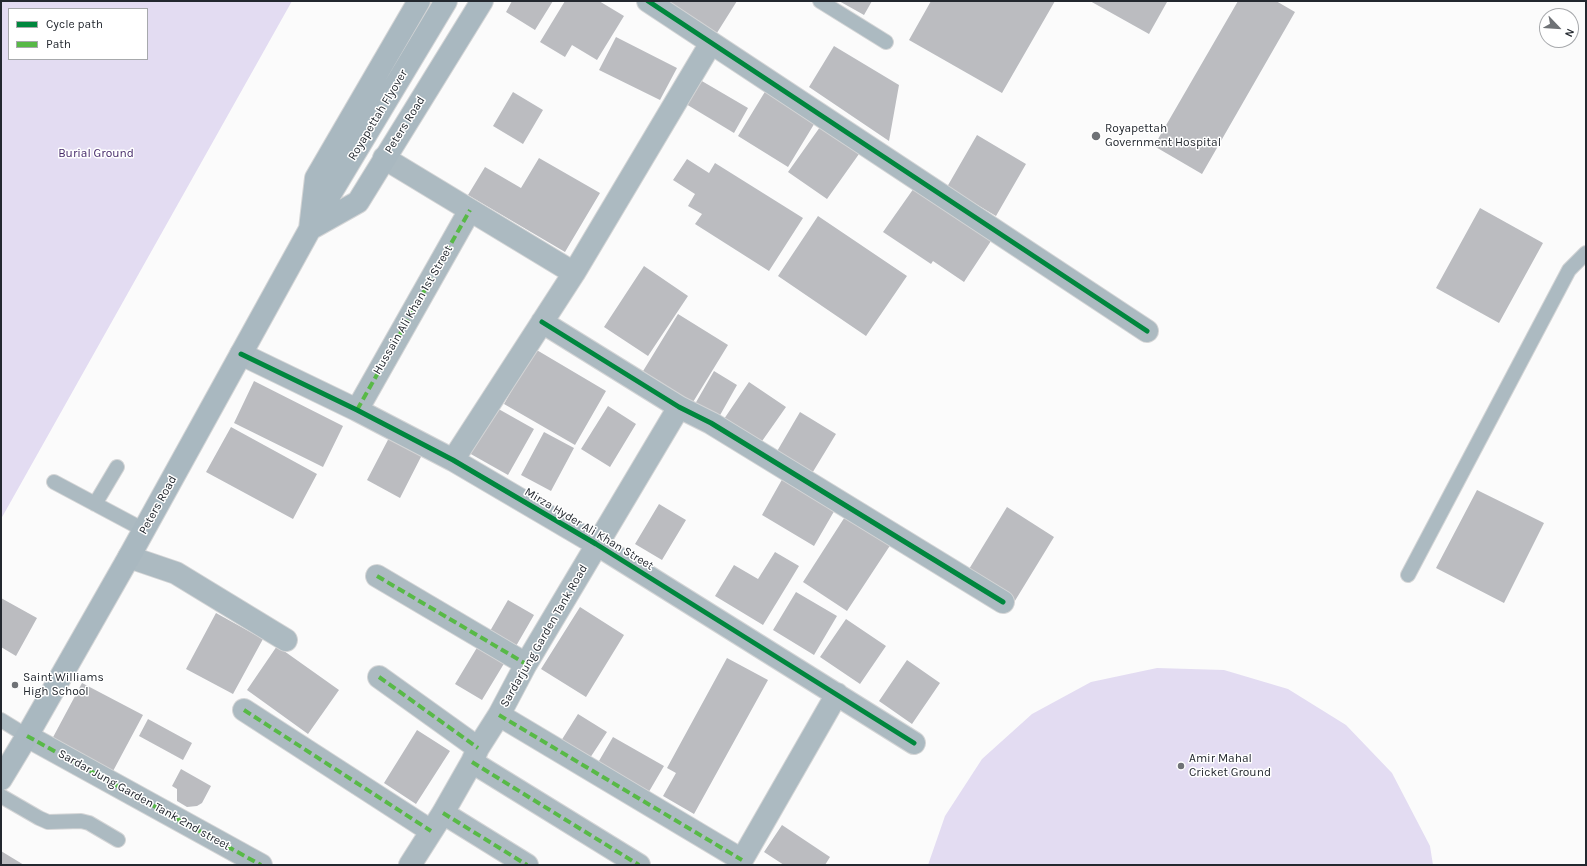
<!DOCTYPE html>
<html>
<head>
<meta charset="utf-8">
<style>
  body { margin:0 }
  #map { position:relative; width:1587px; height:866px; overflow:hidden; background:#fbfbfb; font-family:Karla,sans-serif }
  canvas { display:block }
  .frame { position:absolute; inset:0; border:2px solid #23282f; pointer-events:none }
  .legend { position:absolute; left:8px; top:8px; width:140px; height:52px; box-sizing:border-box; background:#fff; border:1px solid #a7a9ac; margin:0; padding:5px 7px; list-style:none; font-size:12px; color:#23282f }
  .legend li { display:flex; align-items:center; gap:8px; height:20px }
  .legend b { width:20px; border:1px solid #a7a9ac }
  .north { position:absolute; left:1539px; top:8px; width:40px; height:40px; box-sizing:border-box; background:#fff; border:1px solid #a7a9ac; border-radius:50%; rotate:115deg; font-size:11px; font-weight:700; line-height:16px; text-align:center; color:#23282f }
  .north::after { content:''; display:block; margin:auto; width:14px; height:18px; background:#6f7276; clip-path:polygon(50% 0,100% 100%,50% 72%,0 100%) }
</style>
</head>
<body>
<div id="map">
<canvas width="1587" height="866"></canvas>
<div class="frame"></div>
<ul class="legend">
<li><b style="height:5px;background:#00873e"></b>Cycle path</li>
<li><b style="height:5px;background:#58b947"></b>Path</li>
</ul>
<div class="north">N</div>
</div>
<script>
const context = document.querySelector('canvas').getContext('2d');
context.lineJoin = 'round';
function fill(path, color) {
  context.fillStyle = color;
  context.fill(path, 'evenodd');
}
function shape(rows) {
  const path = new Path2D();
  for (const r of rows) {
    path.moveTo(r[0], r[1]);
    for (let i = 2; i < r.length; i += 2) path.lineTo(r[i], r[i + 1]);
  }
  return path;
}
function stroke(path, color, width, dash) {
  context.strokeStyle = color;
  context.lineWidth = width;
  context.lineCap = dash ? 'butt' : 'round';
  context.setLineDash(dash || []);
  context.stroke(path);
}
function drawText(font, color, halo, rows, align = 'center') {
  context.font = font + ' Karla,sans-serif';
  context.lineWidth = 3;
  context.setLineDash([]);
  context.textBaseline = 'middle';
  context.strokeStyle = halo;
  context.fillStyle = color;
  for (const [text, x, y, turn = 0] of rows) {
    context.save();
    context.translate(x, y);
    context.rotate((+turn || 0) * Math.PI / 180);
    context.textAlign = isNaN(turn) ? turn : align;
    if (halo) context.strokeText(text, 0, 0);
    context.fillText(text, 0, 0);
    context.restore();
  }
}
const green = shape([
  [1,1,292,1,1,519],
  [9,9,147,9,147,59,9,59],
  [1157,668,1224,670,1288,689,1346,725,1392,773,1430,846,1433,865,928,865,945,816,982,759,1032,714,1091,682]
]);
const building = shape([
  [512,1,553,1,535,30,506,12],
  [565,1,599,1,624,16,597,60,572,45,565,57,540,42],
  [661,1,737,1,715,36],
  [839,1,872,1,864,15],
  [931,1,1055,1,1002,93,909,40],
  [1090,1,1165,1,1167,2,1149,34],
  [1238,1,1276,1,1295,12,1202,174,1154,146],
  [616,37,677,68,660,100,599,70],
  [834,46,899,85,889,141,809,87],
  [695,77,748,108,734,133,681,101],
  [766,90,816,121,788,167,738,136],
  [513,92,543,110,523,144,493,126],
  [820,127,859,154,827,199,788,172],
  [977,135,1026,164,996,216,947,187],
  [539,158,600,193,565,252,468,195,485,167,521,188],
  [687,159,709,173,715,163,803,218,769,271,695,224,702,214,688,206,695,194,673,180],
  [914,188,991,241,964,282,933,261,931,264,883,232],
  [1480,208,1543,243,1499,323,1436,288],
  [818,216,907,276,866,336,778,276],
  [644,266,688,296,648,356,604,327],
  [678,314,728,345,690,407,640,376],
  [535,349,606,391,575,445,504,404],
  [714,371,737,385,719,417,695,404],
  [254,381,343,426,323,467,234,423],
  [749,382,786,407,760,444,724,419],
  [608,406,636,424,610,467,581,449],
  [495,407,534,429,508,475,469,453],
  [800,412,836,434,811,475,776,453],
  [231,427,317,474,293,519,206,472],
  [544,432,574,448,551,491,521,475],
  [391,434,424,451,400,498,367,480],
  [784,476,836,508,814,546,762,515],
  [1477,490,1544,523,1504,603,1436,568],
  [659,504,686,520,662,560,635,544],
  [1007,507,1054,537,1013,604,966,574],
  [848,512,893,541,847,611,803,582],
  [775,552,799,566,763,625,715,596,734,565,758,579],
  [796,592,837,616,814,655,773,630],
  [1,598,37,618,16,656,1,647],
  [508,600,534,615,512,653,486,638],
  [580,607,624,635,586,697,541,669],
  [216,613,263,639,233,694,186,669],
  [846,619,886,646,860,684,820,657],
  [481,641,508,657,482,700,455,684],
  [277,646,339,690,308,734,247,690],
  [727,658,768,680,694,814,663,796,676,773,667,768],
  [907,660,940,683,912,724,879,701],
  [82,683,143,715,112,773,51,741],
  [578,714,607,732,590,758,561,741],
  [148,719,192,743,183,760,139,736],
  [417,730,450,751,416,804,384,783],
  [613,737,664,766,647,795,596,766],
  [181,769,211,786,202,803,197,806,187,807,177,801,177,789,172,786],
  [782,825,830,857,825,865,784,865,764,852],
  [1,851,24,865,1,865]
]);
const service = shape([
  [820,1,886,42],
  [54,482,144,530],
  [95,504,117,467],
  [1408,575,1569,270,1586,253],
  [1,720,27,736],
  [1,796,39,818,48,822,81,821,89,823,118,840]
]);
const minor = shape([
  [648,1,1147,331],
  [384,158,574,273],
  [542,322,679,407,711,423,1003,602],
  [241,354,357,410,453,460,596,544,914,743],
  [357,410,470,210],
  [453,460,574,273,711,43],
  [129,557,176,573,286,640],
  [377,576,526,664],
  [379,677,478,748],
  [244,710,431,831],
  [499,715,742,860],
  [27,736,261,865],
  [472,762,639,865],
  [443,813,527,865],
  [410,865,443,813,472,762,478,748,499,715,526,664,679,407],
  [739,865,837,694]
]);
const secondary = shape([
  [314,221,446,1],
  [310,229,358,202,482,1],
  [1,779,27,736,129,557,310,229,316,178,419,1]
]);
const quiet = shape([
  [357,410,470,210],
  [377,576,526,664],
  [379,677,478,748],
  [244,710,431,831],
  [499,715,742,860],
  [27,736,261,865],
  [472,762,639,865],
  [443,813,527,865]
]);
const cycleway = shape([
  [648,1,1147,331],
  [542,322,679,407,711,423,1003,602],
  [241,354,357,410,453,460,596,544,914,743]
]);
const markers = [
  [1096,136,5,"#6f7276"],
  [15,685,4,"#6f7276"],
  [1181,766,4,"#6f7276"]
];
const streetNames = [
  ["Royapettah Flyover",378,115,-59],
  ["Peters Road",405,125,-58],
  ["Hussain Ali Khan 1st Street",413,310,-60],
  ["Peters Road",158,505,-61],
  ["Mirza Hyder Ali Khan Street",589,529,31],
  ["Sardarjung Garden Tank Road",544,636,-60],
  ["Sardar Jung Garden Tank 2nd street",144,800,29]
];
const poiNames = [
  ["Royapettah",1105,129],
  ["Government Hospital",1105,143],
  ["Saint Williams",23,678],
  ["High School",23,692],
  ["Amir Mahal",1189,759],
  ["Cricket Ground",1189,773]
];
const parkNames = [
  ["Burial Ground",96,154]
];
fill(green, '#e3dcf2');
fill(building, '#bbbcc0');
stroke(service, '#d4d5d6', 16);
stroke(minor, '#d4d5d6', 24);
stroke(secondary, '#d4d5d6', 24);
stroke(service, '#acbac1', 14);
stroke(minor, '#acbac1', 22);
stroke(secondary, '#a9b8c0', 22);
stroke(quiet, '#58b947', 4, [8, 4]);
stroke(cycleway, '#00873e', 5);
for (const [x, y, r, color] of markers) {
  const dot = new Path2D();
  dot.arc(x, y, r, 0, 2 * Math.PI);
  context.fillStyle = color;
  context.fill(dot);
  stroke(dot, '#fff', 1.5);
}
drawText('12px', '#23282f', '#fff', streetNames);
drawText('12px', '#23282f', '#fff', poiNames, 'left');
drawText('12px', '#452969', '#fff', parkNames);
</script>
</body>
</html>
